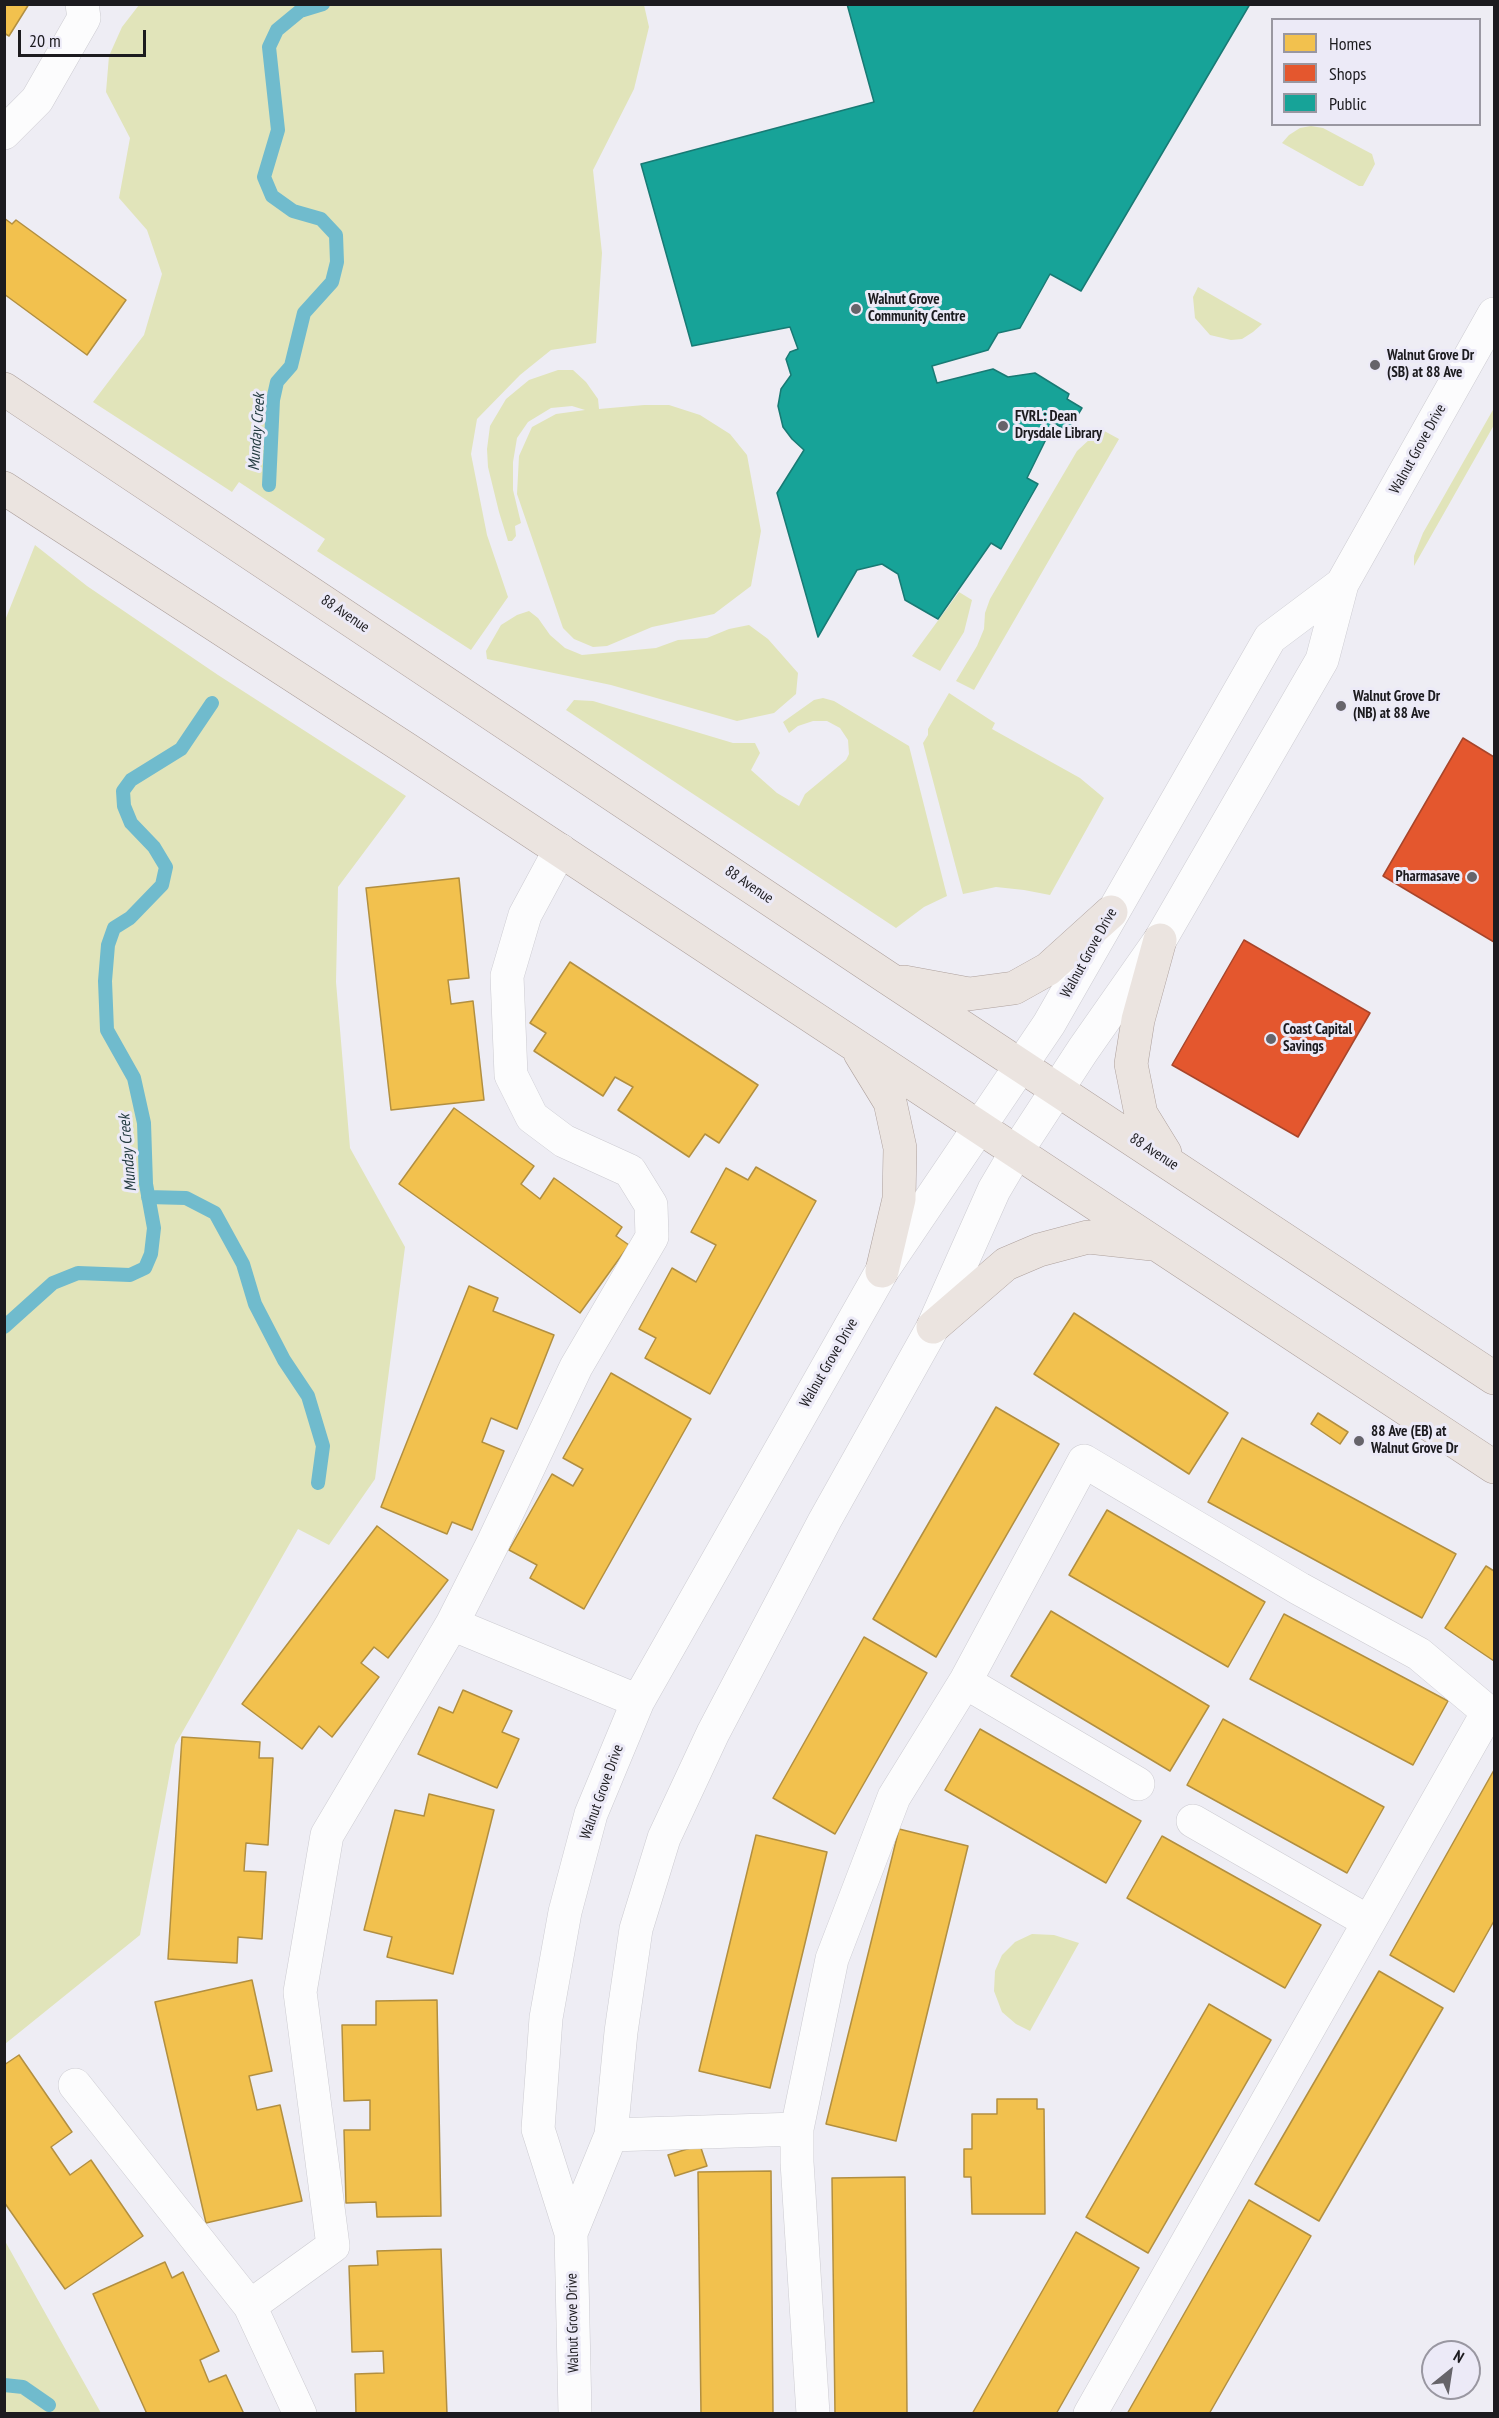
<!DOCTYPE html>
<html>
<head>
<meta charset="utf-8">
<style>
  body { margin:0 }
  #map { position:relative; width:1499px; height:2418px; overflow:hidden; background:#eeedf4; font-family:"PT Sans Narrow",sans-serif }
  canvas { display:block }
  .frame { position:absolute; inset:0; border:6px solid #1c1b1f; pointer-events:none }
  .legend { position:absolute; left:1271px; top:18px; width:210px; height:108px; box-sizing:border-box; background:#eceaf7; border:2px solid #9997a1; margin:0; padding:8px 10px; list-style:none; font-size:18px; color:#1c1b1f }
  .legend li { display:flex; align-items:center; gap:12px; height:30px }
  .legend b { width:30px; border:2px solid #9997a1 }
  .north { position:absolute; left:1421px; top:2340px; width:60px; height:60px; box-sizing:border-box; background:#eceaf7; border:2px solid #9997a1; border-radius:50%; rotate:30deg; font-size:16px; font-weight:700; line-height:24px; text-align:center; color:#1c1b1f }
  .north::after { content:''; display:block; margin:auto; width:21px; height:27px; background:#66646a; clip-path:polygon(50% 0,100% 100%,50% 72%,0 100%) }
  .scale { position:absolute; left:18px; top:30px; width:128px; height:27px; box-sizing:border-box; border:3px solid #1c1b1f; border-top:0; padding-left:8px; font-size:18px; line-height:21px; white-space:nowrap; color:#1c1b1f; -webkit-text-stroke:4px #eceaf7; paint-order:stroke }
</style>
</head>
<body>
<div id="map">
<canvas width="1499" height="2418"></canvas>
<div class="frame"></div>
<ul class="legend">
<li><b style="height:16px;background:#f2c14e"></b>Homes</li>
<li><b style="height:16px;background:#e4572e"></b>Shops</li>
<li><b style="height:16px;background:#17a398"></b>Public</li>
</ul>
<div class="north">N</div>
<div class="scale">20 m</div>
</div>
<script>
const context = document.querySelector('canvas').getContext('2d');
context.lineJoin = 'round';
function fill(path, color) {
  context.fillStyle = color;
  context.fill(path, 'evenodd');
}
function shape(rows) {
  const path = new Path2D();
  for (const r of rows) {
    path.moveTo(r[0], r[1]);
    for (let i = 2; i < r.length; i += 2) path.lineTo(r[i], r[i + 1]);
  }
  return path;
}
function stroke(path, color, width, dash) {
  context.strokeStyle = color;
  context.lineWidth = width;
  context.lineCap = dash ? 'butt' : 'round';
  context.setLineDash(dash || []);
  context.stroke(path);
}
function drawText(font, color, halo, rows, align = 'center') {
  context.font = font + ' "PT Sans Narrow",sans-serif';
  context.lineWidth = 6;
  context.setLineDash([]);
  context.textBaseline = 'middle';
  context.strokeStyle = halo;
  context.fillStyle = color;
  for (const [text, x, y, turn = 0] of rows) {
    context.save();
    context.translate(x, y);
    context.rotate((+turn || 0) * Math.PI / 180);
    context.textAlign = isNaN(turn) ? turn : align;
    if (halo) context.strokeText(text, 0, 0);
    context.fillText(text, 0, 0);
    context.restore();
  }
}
const green = shape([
  [139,5,644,5,649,27,634,89,593,170,602,253,596,343,551,350,520,375,477,419,471,454,487,535,508,597,471,650,317,551,325,539,239,482,232,492,93,402,144,335,162,274,147,230,119,198,130,138,106,92,109,56,122,27],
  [1311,126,1323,128,1372,154,1375,164,1363,186,1359,186,1282,143,1289,135,1300,128],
  [1198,287,1262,324,1253,332,1242,339,1231,340,1210,335,1195,318,1193,297],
  [558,370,573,370,586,382,598,399,599,409,644,405,669,405,700,415,730,434,747,455,761,531,751,586,714,614,652,627,607,646,593,647,574,639,563,628,517,494,519,456,532,427,556,414,585,410,572,406,551,408,528,422,517,438,513,462,513,490,521,523,515,526,516,536,512,541,508,541,499,512,488,467,487,449,490,426,506,399,529,380],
  [1494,408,1494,425,1414,566,1414,556,1423,533],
  [1097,427,1119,439,974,690,956,681,977,646,984,629,985,613,990,599,1077,451,1090,439],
  [35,545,87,586,218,675,406,796,338,887,336,982,350,1148,405,1247,375,1479,329,1545,298,1529,175,1745,140,1935,5,2044,4,623],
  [959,592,972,600,964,632,940,671,912,656],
  [529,611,538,618,550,635,565,648,582,655,656,648,678,640,707,638,729,629,749,625,768,639,798,673,796,694,774,713,737,721,611,685,487,659,486,651,501,625,517,615],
  [949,693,995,723,992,729,1080,778,1104,798,1050,895,1024,890,996,887,963,894,923,743,928,735,928,729],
  [823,698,834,701,909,746,947,896,924,907,896,928,566,710,574,700,593,701,733,743,755,743,760,753,751,770,777,793,799,806,805,794,846,760,849,754,848,740,840,728,827,721,813,721,798,726,789,733,783,722,814,700],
  [1032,1934,1054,1935,1079,1943,1030,2031,1016,2024,1002,2012,994,1991,995,1971,1002,1955,1015,1942],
  [4,2241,5,2241,101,2413,5,2413]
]);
const homes = shape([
  [4,4,29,4,9,36,4,33,4,4],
  [4,218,12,224,16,220,126,300,87,355,4,294,4,218],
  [459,878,469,978,448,980,451,1004,473,1001,484,1100,391,1110,366,888,459,878],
  [570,962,758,1085,719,1143,705,1134,689,1157,618,1110,633,1087,615,1077,603,1096,534,1051,546,1033,530,1023,570,962],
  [454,1108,534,1166,521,1184,540,1199,554,1178,622,1227,616,1236,629,1245,580,1313,399,1184,454,1108],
  [756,1167,816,1201,710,1394,645,1358,656,1338,639,1329,672,1268,696,1282,716,1245,691,1232,726,1168,748,1180,756,1167],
  [469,1286,498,1298,493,1311,554,1335,517,1429,491,1418,482,1442,504,1451,472,1530,452,1522,447,1534,381,1507,469,1286],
  [1074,1313,1228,1413,1189,1474,1034,1374,1074,1313],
  [611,1373,691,1419,584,1609,530,1578,537,1565,509,1550,552,1474,573,1486,583,1469,563,1458,611,1373],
  [996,1407,1059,1444,936,1657,873,1619,996,1407],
  [1318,1413,1348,1432,1340,1444,1311,1424,1318,1413],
  [1242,1438,1456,1554,1422,1618,1208,1502,1242,1438],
  [1107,1510,1265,1602,1228,1667,1069,1575,1107,1510],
  [377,1526,448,1580,388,1658,374,1647,361,1663,379,1677,332,1737,319,1726,302,1749,242,1704,377,1526],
  [1486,1566,1494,1571,1494,1661,1445,1628,1486,1566],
  [1051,1611,1209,1706,1170,1771,1011,1676,1051,1611],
  [1284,1614,1448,1701,1413,1765,1250,1679,1284,1614],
  [864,1637,927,1673,835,1834,773,1798,864,1637],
  [463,1690,512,1711,502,1732,519,1739,497,1788,418,1754,439,1707,453,1713,463,1690],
  [1223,1719,1384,1807,1347,1873,1187,1785,1223,1719],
  [980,1729,1141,1821,1106,1883,945,1790,980,1729],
  [182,1737,260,1742,259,1758,273,1758,268,1845,246,1843,244,1871,266,1872,262,1939,238,1937,237,1963,168,1959,182,1737],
  [1494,1770,1494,1921,1454,1992,1390,1955,1494,1770],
  [429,1794,494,1810,453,1974,387,1957,392,1937,364,1930,395,1810,424,1816,429,1794],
  [899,1829,968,1846,896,2141,826,2124,899,1829],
  [756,1835,827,1852,770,2088,699,2071,756,1835],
  [1162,1836,1321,1925,1285,1988,1127,1898,1162,1836],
  [1379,1971,1443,2008,1319,2221,1255,2184,1379,1971],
  [252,1980,272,2071,249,2076,257,2110,280,2105,302,2201,206,2223,155,2002,252,1980],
  [437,2000,441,2216,377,2217,376,2202,346,2203,344,2130,370,2130,370,2100,344,2101,342,2025,376,2025,376,2001,437,2000],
  [1209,2004,1271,2040,1148,2253,1086,2217,1209,2004],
  [19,2055,72,2132,51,2147,70,2175,91,2160,143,2236,65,2289,4,2202,4,2065,19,2055],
  [997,2099,1037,2099,1037,2109,1044,2109,1045,2214,972,2214,971,2177,964,2177,964,2149,972,2149,972,2114,997,2114,997,2099],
  [700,2145,707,2166,675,2176,668,2155,700,2145],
  [771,2171,773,2414,701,2414,698,2172,771,2171],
  [905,2177,907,2414,835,2414,832,2178,905,2177],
  [1249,2200,1311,2236,1209,2414,1127,2414,1249,2200],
  [1076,2232,1139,2268,1056,2414,972,2414,1076,2232],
  [441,2249,447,2414,356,2414,355,2374,384,2373,383,2351,352,2352,349,2266,378,2265,377,2251,441,2249],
  [165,2262,172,2278,183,2272,219,2351,200,2360,209,2382,226,2375,244,2414,147,2414,93,2294,165,2262]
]);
const shops = shape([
  [1463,738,1494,757,1494,942,1383,876,1463,738],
  [1244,940,1370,1013,1298,1137,1172,1065,1244,940]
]);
const public = shape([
  [847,4,1250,4,1081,291,1050,274,1020,328,998,333,988,350,932,366,937,383,993,369,1008,377,1035,373,1069,394,1067,399,1082,408,1068,431,1054,423,1027,478,1038,484,1001,549,991,543,938,619,905,600,898,574,882,564,857,570,818,637,777,493,804,450,792,439,783,427,778,406,781,389,791,375,786,359,790,352,798,349,790,327,692,346,641,164,874,102,847,4]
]);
const stream = shape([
  [269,485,273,400,277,382,291,366,304,313,332,282,337,262,336,235,321,219,293,211,272,196,264,177,278,130,269,47,277,30,300,11,323,4],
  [148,1197,186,1198,215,1213,243,1264,255,1304,284,1360,308,1396,323,1446,318,1483],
  [4,1327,53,1283,78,1273,130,1275,145,1268,151,1254,154,1228,146,1184,144,1123,134,1078,107,1030,105,981,108,945,114,928,130,918,162,885,166,867,154,847,131,823,124,806,123,791,131,780,181,749,212,703],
  [4,2385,23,2387,49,2405]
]);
const minor = shape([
  [4,133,37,100,84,18,82,4],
  [452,1624,638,1701],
  [965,1682,1138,1784],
  [1193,1821,1369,1922],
  [75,2085,250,2306],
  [611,2135,797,2129],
  [571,2233,611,2135,621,2032,636,1929,664,1838,713,1733,825,1520,933,1327,994,1190,1017,1151,1083,1050,1160,940,1322,660,1342,584,1494,314],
  [300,2414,250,2306,333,2246,300,1992,327,1835,452,1624,492,1545,576,1367,652,1237,651,1205,630,1171,564,1141,532,1117,511,1075,507,976,525,915,560,850],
  [575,2414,571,2233,538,2129,546,2018,565,1912,591,1814,638,1701,882,1271,1049,1024,1270,638,1342,584],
  [813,2414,797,2162,797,2129,832,1959,894,1797,965,1682,1084,1461,1300,1589,1419,1654,1488,1712,1090,2414]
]);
const major = shape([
  [4,389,888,978,1494,1378],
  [4,488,408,750,1494,1467],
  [1160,940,1138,1020,1131,1064,1141,1114,1165,1153],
  [904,982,969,994,1014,988,1048,969,1111,912],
  [860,1053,890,1102,900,1148,899,1199,882,1271],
  [933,1327,1006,1264,1039,1250,1088,1237,1152,1244]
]);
const markers = [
  [856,309,6,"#66646a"],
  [1375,365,6,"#66646a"],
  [1003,426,6,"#66646a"],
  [1341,706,6,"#66646a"],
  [1472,877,6,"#66646a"],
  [1271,1039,6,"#66646a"],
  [1359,1441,6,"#66646a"]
];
const poiNames = [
  ["Walnut Grove",868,300],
  ["Community Centre",868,317],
  ["Walnut Grove Dr",1387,356],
  ["(SB) at 88 Ave",1387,373],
  ["FVRL: Dean",1015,417],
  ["Drysdale Library",1015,434],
  ["Walnut Grove Dr",1353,697],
  ["(NB) at 88 Ave",1353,714],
  ["Pharmasave",1460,877,"right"],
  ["Coast Capital",1283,1030],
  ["Savings",1283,1047],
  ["88 Ave (EB) at",1371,1432],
  ["Walnut Grove Dr",1371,1449]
];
const streetNames = [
  ["Walnut Grove Drive",1418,449,-61],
  ["88 Avenue",345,614,34],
  ["88 Avenue",749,885,34],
  ["Walnut Grove Drive",1089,953,-61],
  ["88 Avenue",1154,1152,33],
  ["Walnut Grove Drive",829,1363,-60],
  ["Walnut Grove Drive",602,1792,-70],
  ["Walnut Grove Drive",573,2323,-91]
];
const waterNames = [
  ["Munday Creek",257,432,-86],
  ["Munday Creek",128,1153,-95]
];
fill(green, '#e1e4ba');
fill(homes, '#f2c14e');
stroke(homes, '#b28f40', 1.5);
fill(shops, '#e4572e');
stroke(shops, '#a8452a', 1.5);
fill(public, '#17a398');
stroke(public, '#187a74', 1.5);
stroke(stream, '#70bbcd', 14);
stroke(minor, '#cccbd1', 34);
stroke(major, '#ada09c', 34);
stroke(minor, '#fcfcfd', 33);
stroke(major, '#ebe4e0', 33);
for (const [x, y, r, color] of markers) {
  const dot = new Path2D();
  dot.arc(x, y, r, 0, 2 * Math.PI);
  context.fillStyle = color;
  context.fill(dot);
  stroke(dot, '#eceaf7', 2);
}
drawText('bold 15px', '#1c1b1f', '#eceaf7', poiNames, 'left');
drawText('15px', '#1c1b1f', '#eceaf7', streetNames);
drawText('italic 16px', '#233b40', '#eceaf7', waterNames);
</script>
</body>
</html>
